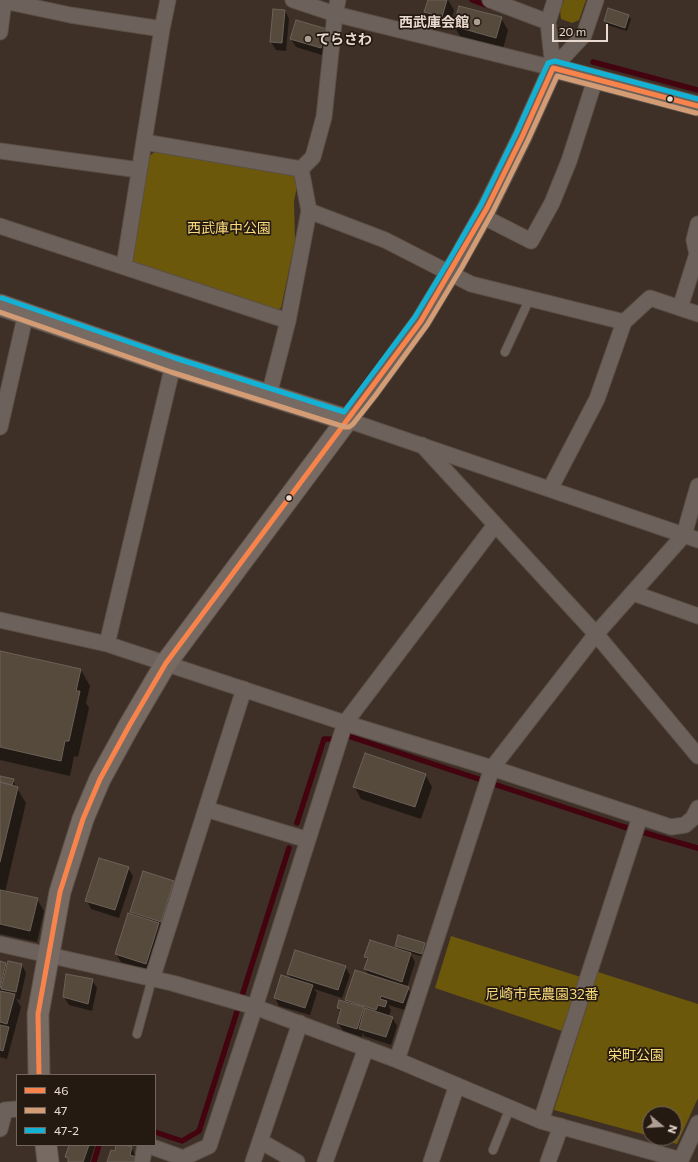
<!DOCTYPE html>
<html>
<head>
<meta charset="utf-8">
<style>
  body { margin:0 }
  #map { position:relative; width:698px; height:1162px; overflow:hidden; background:#3e3027; font-family:Commissioner,sans-serif }
  canvas { display:block }
  .legend { position:absolute; left:16px; top:1074px; width:140px; height:72px; box-sizing:border-box; background:#251a12; border:1px solid #73665d; margin:0; padding:5px 7px; list-style:none; font-size:12px; color:#e9d9ce }
  .legend li { display:flex; align-items:center; gap:8px; height:20px }
  .legend b { width:20px; border:1px solid #73665d }
  .north { position:absolute; left:642px; top:1106px; width:40px; height:40px; box-sizing:border-box; background:#251a12; border:1px solid #73665d; border-radius:50%; rotate:108deg; font-size:11px; font-weight:700; line-height:16px; text-align:center; color:#e9d9ce }
  .north::after { content:''; display:block; margin:auto; width:14px; height:18px; background:#ad9e94; clip-path:polygon(50% 0,100% 100%,50% 72%,0 100%) }
  .scale { position:absolute; left:552px; top:24px; width:56px; height:18px; box-sizing:border-box; border:2px solid #e9d9ce; border-top:0; padding-left:5px; font-size:12px; line-height:14px; white-space:nowrap; color:#e9d9ce; -webkit-text-stroke:3px #251a12; paint-order:stroke }
</style>
</head>
<body>
<div id="map">
<canvas width="698" height="1162"></canvas>
<ul class="legend">
<li><b style="height:5px;background:#f8844c"></b>46</li>
<li><b style="height:5px;background:#d39c74"></b>47</li>
<li><b style="height:5px;background:#13b2d5"></b>47-2</li>
</ul>
<div class="north">N</div>
<div class="scale">20 m</div>
</div>
<script>
const context = document.querySelector('canvas').getContext('2d');
context.lineJoin = 'round';
function fill(path, color) {
  context.fillStyle = color;
  context.fill(path, 'evenodd');
}
function shape(rows) {
  const path = new Path2D();
  for (const r of rows) {
    path.moveTo(r[0], r[1]);
    for (let i = 2; i < r.length; i += 2) path.lineTo(r[i], r[i + 1]);
  }
  return path;
}
function stroke(path, color, width, dash) {
  context.strokeStyle = color;
  context.lineWidth = width;
  context.lineCap = dash ? 'butt' : 'round';
  context.setLineDash(dash || []);
  context.stroke(path);
}
function drawText(font, color, halo, rows, align = 'center') {
  context.font = font + ' Commissioner,"Noto Sans JP",sans-serif';
  context.lineWidth = 3.5;
  context.setLineDash([]);
  context.textBaseline = 'middle';
  context.strokeStyle = halo;
  context.fillStyle = color;
  for (const [text, x, y, turn = 0] of rows) {
    context.save();
    context.translate(x, y);
    context.rotate((+turn || 0) * Math.PI / 180);
    context.textAlign = isNaN(turn) ? turn : align;
    if (halo) context.strokeText(text, 0, 0);
    context.fillText(text, 0, 0);
    context.restore();
  }
}
const green = shape([
  [564,0,586,0,579,20,572,23,561,19,560,10],
  [155,152,292,171,298,182,294,201,295,241,281,308,275,312,135,266,132,260,149,156],
  [451,936,581,977,562,1031,435,988],
  [598,972,698,1004,698,1098,677,1144,656,1138,674,1138,674,1114,650,1114,650,1136,554,1110]
]);
const shadow = shape([
  [429,0,448,0,454,10,449,29,432,24,425,12],
  [609,9,628,16,631,19,627,31,607,25,605,21],
  [285,11,289,19,286,51,276,50,271,42],
  [501,18,508,30,503,49,461,38,454,26],
  [326,30,325,56,296,47,291,39],
  [0,652,81,670,90,686,86,703,89,708,78,757,74,756,70,776,0,760],
  [425,774,432,787,421,819,361,799,354,786],
  [0,777,13,780,15,784,14,787,17,788,26,803,5,892,37,899,44,911,37,942,0,934],
  [128,868,133,876,119,918,91,909,87,901],
  [173,882,178,890,151,971,121,962,116,954,133,915,131,912],
  [425,944,427,948,424,957,410,953,415,962,407,988,413,996,408,1011,388,1005,391,1010,389,1016,392,1017,397,1026,391,1045,364,1036,363,1033,362,1037,343,1031,338,1023,341,1013,338,1008,348,1003,346,1000,369,976,365,969,368,961,365,957,399,950,396,946],
  [0,962,5,963,7,967,22,965,26,973,20,1000,16,999,21,1007,7,1059,0,1057],
  [345,967,350,975,342,998,314,989,317,993,310,1015,279,1006,275,998,291,979,288,974],
  [92,980,97,988,92,1011,69,1005,64,997],
  [70,1145,95,1145,90,1162,69,1162,66,1157],
  [117,1145,132,1148,138,1162,109,1162,115,1152]
]);
const stream = shape([
  [472,0,491,7],
  [593,62,698,90],
  [351,737,621,826,698,848],
  [297,823,324,739,330,739],
  [155,1132,182,1141,199,1131,289,848],
  [94,1162,99,1145]
]);
const building = shape([
  [428,0,447,0,442,17,424,12,428,0],
  [459,6,502,17,496,38,453,26,459,6],
  [608,8,629,15,625,28,604,21,608,8],
  [273,9,285,10,282,43,270,42,273,9],
  [296,20,327,29,321,48,290,39,296,20],
  [0,651,81,669,76,691,80,691,69,741,65,741,61,761,0,747,0,651],
  [365,753,426,774,415,807,353,787,365,753],
  [0,776,14,779,12,785,0,782,0,776],
  [0,782,18,787,0,862,0,782],
  [99,858,129,867,115,910,85,901,99,858],
  [143,871,174,881,161,922,130,912,143,871],
  [0,890,38,898,30,931,0,924,0,890],
  [128,913,159,923,146,964,115,954,128,913],
  [398,935,425,943,422,954,395,946,398,935],
  [370,940,411,953,402,982,364,969,368,958,364,957,370,940],
  [295,950,346,966,338,990,287,974,295,950],
  [0,961,6,963,0,988,0,961],
  [8,961,22,964,16,992,1,989,8,961],
  [355,970,409,987,403,1003,381,996,380,999,387,1001,385,1007,378,1005,376,1010,345,1000,355,970],
  [66,974,93,979,88,1004,63,997,66,974],
  [281,975,313,985,305,1008,274,998,281,975],
  [0,991,15,994,7,1024,0,1022,0,991],
  [339,1000,364,1007,357,1029,337,1023,341,1009,337,1008,339,1000],
  [365,1008,393,1017,386,1037,359,1029,365,1008],
  [0,1025,9,1027,3,1051,0,1050,0,1025],
  [69,1145,89,1145,83,1162,68,1162,68,1158,65,1157,69,1145],
  [116,1145,124,1145,132,1147,130,1155,136,1157,135,1162,107,1162,111,1150,115,1151,116,1145]
]);
const service = shape([
  [505,352,530,298],
  [137,1034,152,979],
  [493,1150,510,1108]
]);
const minor = shape([
  [0,0,70,15,162,29],
  [293,0,335,14,553,68],
  [490,0,548,22],
  [0,32,4,0],
  [553,68,584,35,596,0],
  [553,68,548,22,555,0],
  [144,142,301,169],
  [0,151,139,170],
  [309,211,385,240,471,284,624,322,650,298,698,314],
  [482,216,531,241,552,203,569,161,595,80],
  [0,226,288,321],
  [124,266,162,29,168,0],
  [680,308,697,254,694,240,698,224],
  [269,395,288,321,309,211,301,169,313,157,324,117,335,14,338,0],
  [347,420,698,540],
  [0,427,26,313],
  [422,445,596,634,698,756],
  [550,489,597,399,624,322],
  [633,593,698,616],
  [0,620,107,644,345,723,492,768,671,827,685,825,693,818,698,808],
  [107,644,173,365],
  [206,809,308,840],
  [0,944,172,983,255,1007,397,1060,541,1121,681,1160],
  [152,979,244,689],
  [397,1060,492,768,596,634,684,535,698,486],
  [541,1121,640,817],
  [0,1129,5,1110,17,1109],
  [260,1141,297,1162],
  [147,1145,183,1158,209,1146,255,1007,345,723,495,525],
  [142,1162,145,1145],
  [253,1162,300,1023],
  [325,1162,366,1048],
  [431,1162,457,1085],
  [548,1162,561,1126],
  [680,1162,698,1123]
]);
const tertiary = shape([
  [347,420,369,392,421,321,456,263,487,208,522,137,553,68,698,106]
]);
const secondary = shape([
  [0,305,173,365,347,420,166,663,129,726,100,779,83,819,60,892,38,1014,39,1075],
  [46,1145,48,1162]
]);
const bus1 = shape([
  [39,1075,38,1014,60,892,83,819,100,779,129,726,166,663,421,321,487,208,522,137,553,68,698,106]
]);
const bus2 = shape([
  [0,312,171,372,345,427,349,427,353,424,375,396,427,325,462,267,493,211,528,140,557,76,696,113]
]);
const bus3 = shape([
  [2,298,175,358,344,412,415,317,450,259,481,205,516,134,548,63,555,61,698,99]
]);
const markers = [
  [477,22,4,"#ad9e94"],
  [308,39,4,"#ad9e94"],
  [670,99,3.5,"#e9d9ce"],
  [289,498,3.5,"#e9d9ce"]
];
const poiNames = [
  ["西武庫会館",469,22],
  ["てらさわ",316,39,"left"]
];
const parkNames = [
  ["西武庫中公園",229,228],
  ["尼崎市民農園32番",542,994],
  ["栄町公園",636,1055]
];
fill(green, '#6c580b');
fill(shadow, '#0007');
stroke(stream, '#430410', 5.5);
fill(building, '#564a3d');
stroke(building, '#6c6158', 1);
stroke(service, '#5b4f46', 10);
stroke(minor, '#5b4f46', 17);
stroke(tertiary, '#5b4f46', 21);
stroke(secondary, '#5b4f46', 23);
stroke(service, '#6d625b', 8);
stroke(minor, '#6d625b', 15);
stroke(tertiary, '#6d625b', 19);
stroke(secondary, '#766a63', 21);
stroke(bus1, '#f8844c', 5);
stroke(bus2, '#d39c74', 5);
stroke(bus3, '#13b2d5', 5);
for (const [x, y, r, color] of markers) {
  const dot = new Path2D();
  dot.arc(x, y, r, 0, 2 * Math.PI);
  context.fillStyle = color;
  context.fill(dot);
  stroke(dot, '#251a12', 1.5);
}
drawText('bold 14px', '#e9d9ce', '#251a12', poiNames, 'right');
drawText('14px', '#fadc7b', '#251a12', parkNames);
</script>
</body>
</html>
